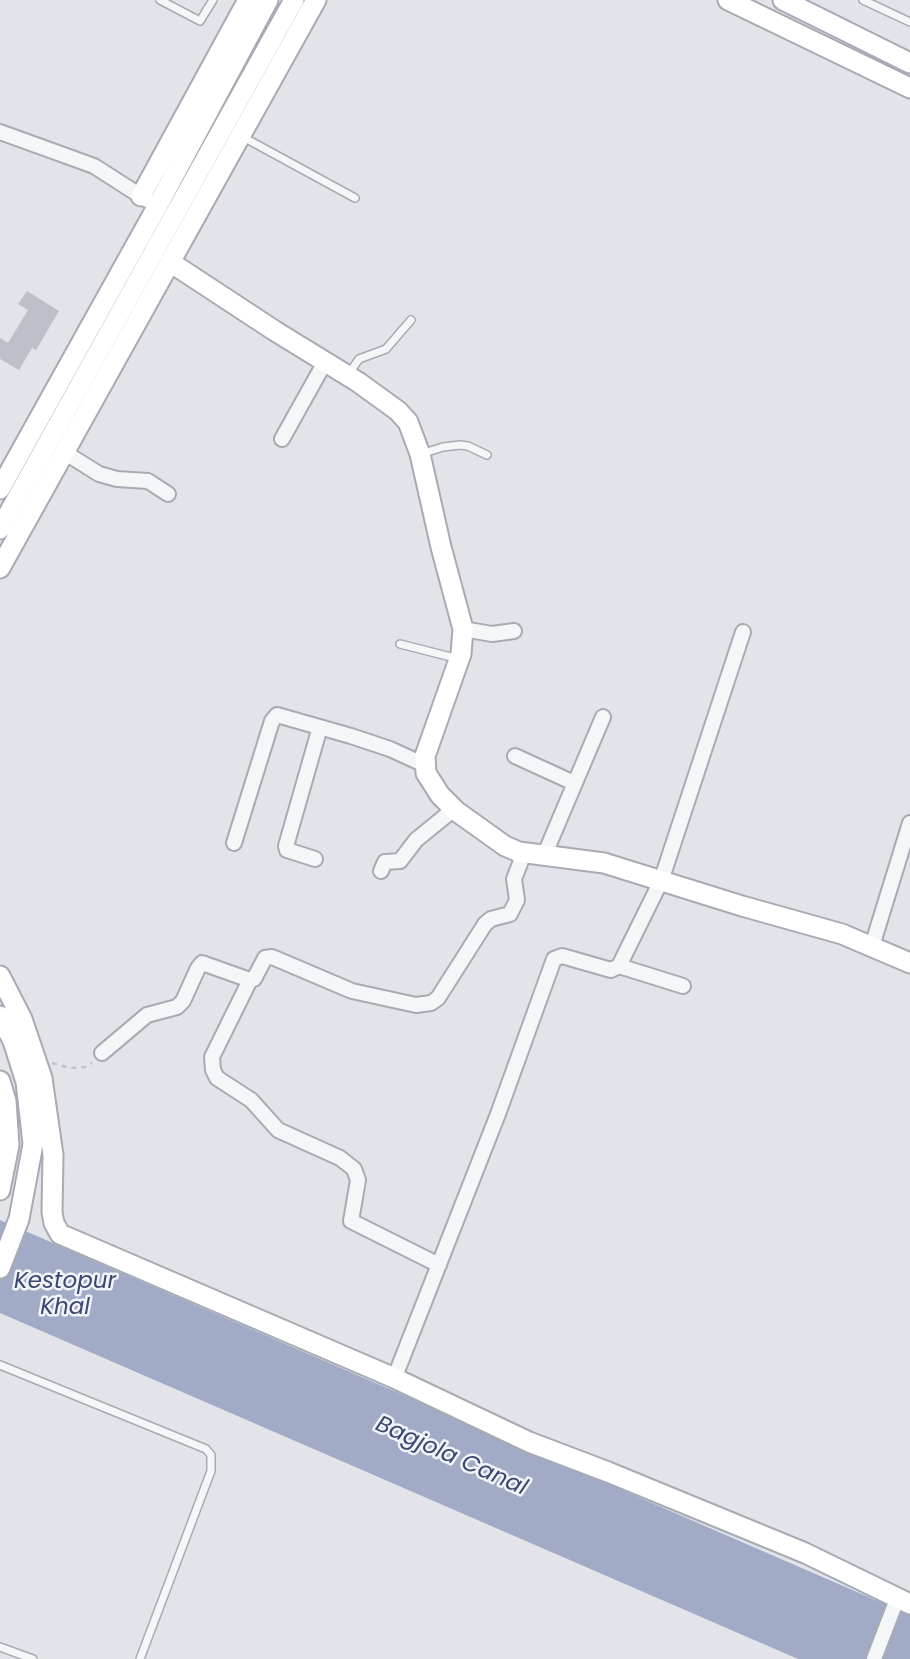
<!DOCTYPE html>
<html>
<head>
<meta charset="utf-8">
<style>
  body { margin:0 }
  canvas { display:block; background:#e3e4ea }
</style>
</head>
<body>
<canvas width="910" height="1659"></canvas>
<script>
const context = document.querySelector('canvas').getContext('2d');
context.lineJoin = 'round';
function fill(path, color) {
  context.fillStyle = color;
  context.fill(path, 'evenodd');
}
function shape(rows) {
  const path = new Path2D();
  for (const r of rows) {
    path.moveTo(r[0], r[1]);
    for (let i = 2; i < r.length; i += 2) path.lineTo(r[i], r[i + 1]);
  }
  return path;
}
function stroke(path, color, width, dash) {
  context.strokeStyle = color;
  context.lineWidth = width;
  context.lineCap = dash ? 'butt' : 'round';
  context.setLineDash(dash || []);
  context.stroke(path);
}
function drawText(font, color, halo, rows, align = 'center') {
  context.font = font + ' Poppins,sans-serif';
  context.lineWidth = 5;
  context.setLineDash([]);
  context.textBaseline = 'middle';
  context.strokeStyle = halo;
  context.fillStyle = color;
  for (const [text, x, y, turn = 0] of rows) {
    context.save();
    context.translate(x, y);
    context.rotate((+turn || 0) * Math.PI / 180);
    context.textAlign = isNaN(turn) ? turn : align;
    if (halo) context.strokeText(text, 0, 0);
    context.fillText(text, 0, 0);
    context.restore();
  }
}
const water = shape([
  [0,1220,910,1615,910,1659,798,1659,0,1313]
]);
const building = shape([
  [27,291,59,311,36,350,32,348,19,370,0,359,0,338,8,343,28,310,18,304]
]);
const path = shape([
  [52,1063,70,1068,85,1067,92,1063]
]);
const lane = shape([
  [160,0,200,21,213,0],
  [863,0,910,22],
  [243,137,355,198],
  [348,375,359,359,386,349,411,320],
  [421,454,443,447,460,445,468,446,487,455],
  [400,644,459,659],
  [0,1365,206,1449,211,1455,211,1471,140,1659],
  [0,1647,33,1659]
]);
const street = shape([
  [0,132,94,166,147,200],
  [282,439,325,362],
  [64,452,99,474,117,479,148,481,168,494],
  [463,629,492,634,514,631],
  [515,756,574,783],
  [234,843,272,721,277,715,351,736,390,749,425,765],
  [544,856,603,717],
  [315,859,287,850,286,846,320,727],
  [381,871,385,862,400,861,416,840,454,809],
  [872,946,910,823],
  [619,966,683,986],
  [250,980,212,1057,213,1070,217,1078,251,1100,278,1130,340,1158,354,1169,358,1180,351,1221,439,1265],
  [102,1053,147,1015,177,1007,183,1001,198,968,202,963,250,980,254,979,265,958,272,957,352,991,416,1005,431,1003,438,998,485,924,491,919,510,914,517,900,514,879,524,853],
  [394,1379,498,1114,554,959,562,956,611,970,619,966,661,881,743,632],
  [874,1659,897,1599]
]);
const secondary = shape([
  [728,0,910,88],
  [783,0,910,63],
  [141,196,248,0],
  [170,262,275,331,358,382,398,411,408,422,420,454,441,547,463,629,461,654,425,756,426,773,440,795,456,811,505,846,519,852,604,863,742,906,842,934,910,963],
  [0,489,157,207,268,0],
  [0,529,294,0],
  [0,568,316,0],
  [0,976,22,1019,42,1078,53,1155,52,1212,54,1223,60,1234,392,1377,529,1442,608,1472,805,1553,910,1604],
  [0,1016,13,1041,26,1082,33,1144,19,1219,0,1268],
  [0,1081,6,1101,9,1145,0,1190]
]);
const waterNames = [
  ["Kestopur",65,1282],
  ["Khal",65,1308],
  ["Bagjola Canal",451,1457,24]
];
fill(water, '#a1abc6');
fill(building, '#bdbfc9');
stroke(lane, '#a8aab4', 10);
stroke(street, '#a8aab4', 18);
stroke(secondary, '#a8aab4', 23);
stroke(path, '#c1c2c8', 2.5, [5, 5]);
stroke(lane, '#f5f6f8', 7);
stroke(street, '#f5f6f8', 14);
stroke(secondary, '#fff', 19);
drawText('italic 23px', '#394771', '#f2f3f7', waterNames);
</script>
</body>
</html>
